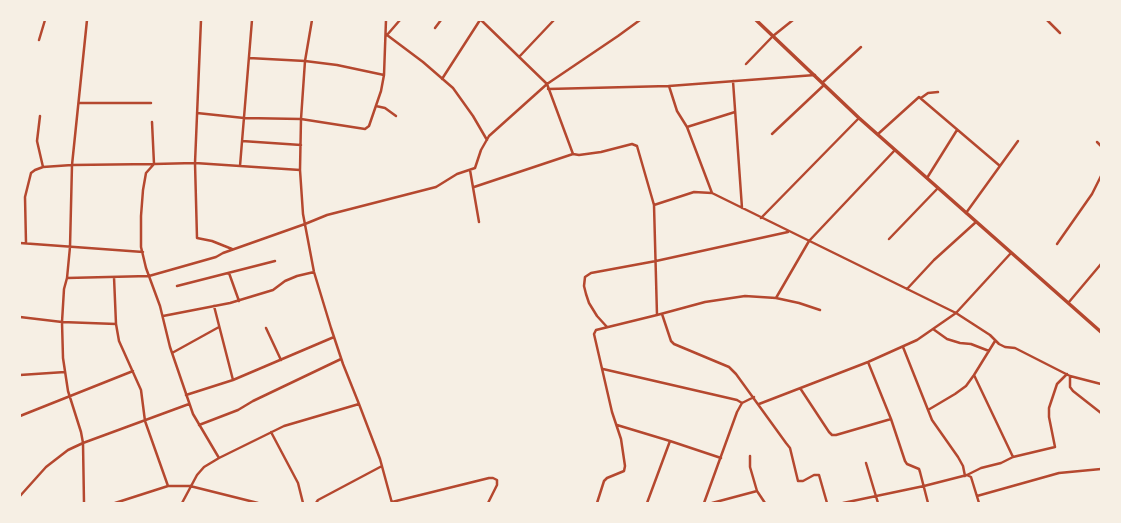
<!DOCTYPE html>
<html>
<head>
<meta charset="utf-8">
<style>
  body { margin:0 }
  #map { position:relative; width:1121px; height:523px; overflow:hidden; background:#f6efe4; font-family:"Zilla Slab",serif }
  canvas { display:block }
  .frame { position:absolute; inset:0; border:21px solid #f6efe4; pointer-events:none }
</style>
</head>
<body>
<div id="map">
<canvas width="1121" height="523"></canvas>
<div class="frame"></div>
</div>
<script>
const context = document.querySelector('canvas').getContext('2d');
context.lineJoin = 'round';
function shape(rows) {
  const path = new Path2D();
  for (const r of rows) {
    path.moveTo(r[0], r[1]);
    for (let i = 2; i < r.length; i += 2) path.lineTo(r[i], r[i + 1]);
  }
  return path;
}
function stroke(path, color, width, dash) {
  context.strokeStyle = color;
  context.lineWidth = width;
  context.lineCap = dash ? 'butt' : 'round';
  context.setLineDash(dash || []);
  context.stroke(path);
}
const minor = shape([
  [201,20,195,163,197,238,212,241,232,249],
  [312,20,305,61,301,119,300,170,303,214,314,272,331,328,343,364,359,404,380,459,392,503],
  [400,20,387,35,423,62,453,88,473,116,487,140],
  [481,20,547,84,618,36,640,20],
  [1047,20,1060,33],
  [435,28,441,20],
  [39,40,45,20],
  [519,57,554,20],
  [249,58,305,61,337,65,384,75,386,20],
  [746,64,773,36,793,20],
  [442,79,480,20],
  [733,81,742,208],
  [822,83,861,47],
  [669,86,677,111,687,127,712,193],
  [548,89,669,86,815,75],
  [921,98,928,93,938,92],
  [79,103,151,103],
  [376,106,385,108,396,116],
  [197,113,244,118,301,119,365,129,369,126,381,91,384,75],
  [40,116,37,141,43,167],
  [687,127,735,112],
  [772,134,824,85],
  [878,134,919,97,1000,166],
  [242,141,301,145],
  [1097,142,1101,146],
  [240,166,252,20],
  [470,170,479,222],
  [927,178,957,130],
  [474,187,573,154,579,155,601,152,632,144,637,146,654,205,657,315],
  [654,205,694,192,712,193,956,313,990,335,999,344,1005,347,1015,348,1070,376,1101,384],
  [966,213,1018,141],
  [761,218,859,118],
  [889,239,938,188],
  [20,243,143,252],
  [26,243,25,197,31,173,35,170,43,167,72,165,154,164,152,122],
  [1057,244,1092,194,1101,176],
  [229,273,239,301],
  [114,277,116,324,119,341,141,390,145,421,168,486],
  [67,278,149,276,216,257,223,253,305,224,327,215,436,187,457,174,475,168,481,150,489,136,547,84,573,154],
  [177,286,275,261],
  [907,289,934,260,976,222],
  [776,298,809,241,895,150],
  [1069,302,1101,264],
  [214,306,233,380],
  [662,314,671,341,674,344,729,367,736,374,786,443,790,448,798,481,803,481,814,475,819,475,827,503],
  [163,316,230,303,273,290,285,281,297,276,314,272],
  [20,317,62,322,116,324],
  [607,327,597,316,589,303,586,294,584,286,585,277,591,273,656,261,788,232],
  [266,328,281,360],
  [933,329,947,339,960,343,971,344,989,351],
  [903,347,932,420,958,457,963,466,965,476],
  [172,353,219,327],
  [868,362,891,419,905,461,907,464,919,469,920,472,928,503],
  [603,369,737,400,742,403],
  [20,375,65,372],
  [974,375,1013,457],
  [1070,376,1070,387,1073,391,1101,413],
  [800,388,829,432,832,435,836,435,891,419],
  [186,395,233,380,334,337],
  [759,404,868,362,917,340,956,313,1011,253],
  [928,410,955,394,966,386,974,375,995,341],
  [20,416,133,371],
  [199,425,238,410,253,401,341,359],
  [617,425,670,441,721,458],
  [271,432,298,483,303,503],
  [750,456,750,467,757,491,765,503],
  [219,458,193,414,170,347,160,306,146,268,141,247,141,216,143,190,146,173,154,164,195,163,300,170],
  [866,463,878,503],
  [967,475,981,468,1001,463,1013,457,1055,447,1049,417,1049,408,1057,384,1067,374],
  [20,496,46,467,68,450,83,443,189,404],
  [977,496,1059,473,1101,469],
  [392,502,489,478,493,478,497,480,497,485,488,503],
  [84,503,83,443,81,432,68,391,63,358,62,322,64,289,67,278,70,247,72,165,87,20],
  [115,503,168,486,190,486,258,503],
  [182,503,197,475,204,467,219,458,284,426,359,404],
  [316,503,318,500,382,466],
  [597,503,604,481,607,478,624,471,625,466,621,439,612,412,594,334,596,330,657,315,705,302,745,296,776,298,799,303,820,310],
  [647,503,670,441],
  [704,503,737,412,742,403,754,397],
  [712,503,757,491],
  [843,503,924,486,967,475,971,477,979,503]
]);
const secondary = shape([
  [756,20,859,118,1101,332]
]);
stroke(minor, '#b5482f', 2.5);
stroke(secondary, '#b5482f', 3.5);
</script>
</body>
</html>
